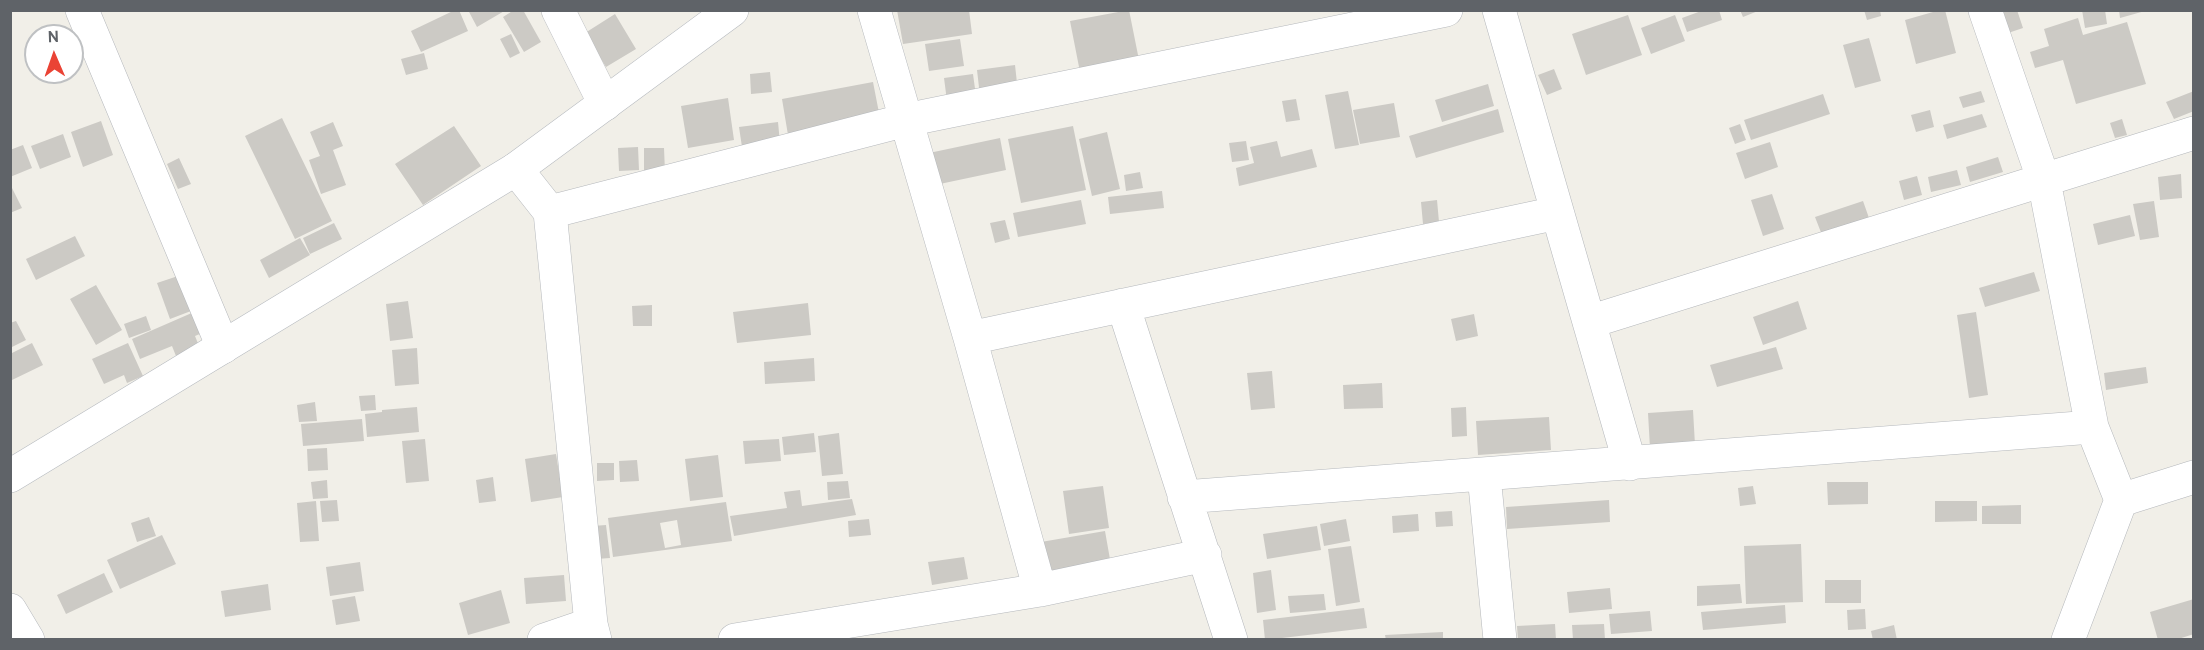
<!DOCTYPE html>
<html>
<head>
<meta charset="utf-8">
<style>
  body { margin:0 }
  #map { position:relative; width:2204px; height:650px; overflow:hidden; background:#f1efe8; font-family:Overpass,sans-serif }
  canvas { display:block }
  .frame { position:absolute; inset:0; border:12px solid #5f6368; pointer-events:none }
  .north { position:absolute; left:24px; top:24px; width:60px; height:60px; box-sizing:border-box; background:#fff; border:2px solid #bfc1c3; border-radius:50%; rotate:358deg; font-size:16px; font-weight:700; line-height:24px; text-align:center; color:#5f6368 }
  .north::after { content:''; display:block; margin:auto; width:21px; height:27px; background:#ea4335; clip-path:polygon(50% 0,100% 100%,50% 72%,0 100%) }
</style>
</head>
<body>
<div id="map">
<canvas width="2204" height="650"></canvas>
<div class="frame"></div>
<div class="north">N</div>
</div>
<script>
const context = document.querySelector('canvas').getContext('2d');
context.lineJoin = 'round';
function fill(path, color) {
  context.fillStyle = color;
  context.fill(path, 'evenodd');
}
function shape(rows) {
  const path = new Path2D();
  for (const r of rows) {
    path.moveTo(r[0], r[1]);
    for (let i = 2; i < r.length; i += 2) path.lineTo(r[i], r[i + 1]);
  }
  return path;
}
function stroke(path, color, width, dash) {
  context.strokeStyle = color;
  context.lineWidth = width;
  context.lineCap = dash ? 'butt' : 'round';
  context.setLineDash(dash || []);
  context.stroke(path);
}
const building = shape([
  [455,10,459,10,468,31,421,52,411,31],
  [468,10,506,10,477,27],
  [514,10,523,10,541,42,524,52,503,17],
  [897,10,969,10,972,34,903,44],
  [1129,10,1139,60,1080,72,1070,21],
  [1704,10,1719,10,1722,20,1687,32,1682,18],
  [1740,10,1758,10,1758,11,1743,17],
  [1864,10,1880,10,1881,16,1867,20],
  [1940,10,1945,10,1956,53,1916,64,1905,20],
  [2000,10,2017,10,2023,28,2008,33],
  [2082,10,2105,10,2107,24,2085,28],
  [2119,10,2145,10,2145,11,2120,18],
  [615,14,636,49,606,67,585,33],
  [1628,15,1642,55,1586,75,1572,34],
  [1675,15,1685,41,1651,54,1641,28],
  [2078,18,2083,35,2127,22,2146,84,2076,104,2063,60,2035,68,2030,52,2049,46,2044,29],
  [511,34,520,53,510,58,500,39],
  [1869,38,1881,81,1855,88,1843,45],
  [960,39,964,66,929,71,925,44],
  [424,53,428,69,406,75,401,59],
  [1015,65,1018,92,980,96,977,70],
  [1554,69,1562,89,1547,95,1538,75],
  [770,72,772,92,751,94,750,74],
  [973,74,976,96,947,101,944,78],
  [873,82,880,118,788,135,782,99],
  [1488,84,1494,106,1442,122,1435,100],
  [1348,91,1359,145,1335,149,1325,95],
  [1981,91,1985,102,1963,108,1959,97],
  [2194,91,2194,111,2174,119,2166,102],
  [1823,94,1830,114,1751,140,1744,120],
  [728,98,734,140,688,148,681,106],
  [1296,99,1300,120,1286,122,1282,101],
  [1394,103,1400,137,1360,144,1353,110],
  [1498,109,1504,132,1416,158,1409,136],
  [1930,110,1934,127,1916,132,1911,115],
  [1982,114,1987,127,1947,139,1943,125],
  [282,118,332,221,295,239,245,136],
  [2122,119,2127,135,2115,138,2110,123],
  [101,121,113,155,83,167,71,132],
  [333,122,343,146,333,150,346,185,321,194,309,160,320,156,310,132],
  [778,122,780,143,742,147,739,127],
  [1740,124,1746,140,1735,144,1729,128],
  [454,126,481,166,423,205,395,164],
  [1073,126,1086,190,1021,203,1008,139],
  [1107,132,1120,189,1092,196,1079,139],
  [63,134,71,157,40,169,31,146],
  [1000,138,1006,170,935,185,929,153],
  [1246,141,1249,160,1232,162,1229,143],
  [1277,141,1281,157,1312,149,1317,167,1239,186,1236,168,1254,163,1250,147],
  [1770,142,1778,167,1745,179,1736,153],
  [23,145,32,168,10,177,10,150],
  [638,147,639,170,619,171,618,148],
  [644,148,664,148,665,172,644,172],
  [1998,157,2003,172,1970,182,1966,167],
  [179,158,191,184,178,189,167,164],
  [1957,170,1961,185,1931,192,1928,177],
  [1140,172,1143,188,1126,191,1124,175],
  [2181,174,2182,198,2160,200,2158,177],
  [1917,176,1922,195,1904,200,1899,181],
  [10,184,22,208,10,213],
  [1162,191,1164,208,1110,214,1108,197],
  [1772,194,1784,229,1763,236,1751,200],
  [1081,200,1086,224,1018,237,1013,213],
  [1437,200,1439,222,1423,224,1421,202],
  [1863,201,1869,218,1822,235,1815,217],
  [2154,201,2159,237,2140,240,2133,204],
  [2130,215,2135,236,2098,245,2093,224],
  [1005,220,1010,239,995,243,990,223],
  [334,223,342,239,310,254,303,238],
  [75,236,85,256,36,280,26,259],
  [300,238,310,255,269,278,260,260],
  [2034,272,2040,291,1985,307,1979,288],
  [178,276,191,311,170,319,157,283],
  [96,285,122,330,96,345,70,299],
  [408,301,413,338,390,341,386,304],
  [1798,301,1807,329,1763,345,1753,317],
  [808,303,811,335,737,343,733,312],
  [652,305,652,326,633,326,632,306],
  [194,312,202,333,195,336,199,346,176,356,172,346,140,359,132,339],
  [1976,312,1988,395,1969,398,1957,315],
  [1474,314,1478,336,1456,341,1451,319],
  [146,316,151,330,129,338,124,324],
  [16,321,26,340,10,348,10,323],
  [32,343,43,365,12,380,10,354],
  [128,343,143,376,127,383,124,375,104,384,92,359],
  [1776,347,1783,369,1717,387,1710,365],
  [417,348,419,384,395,386,392,350],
  [814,358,815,381,765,384,764,362],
  [2146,367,2148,383,2106,390,2104,373],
  [1272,371,1275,408,1251,410,1247,373],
  [1382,383,1383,408,1344,409,1343,385],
  [375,395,376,410,361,411,359,396],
  [315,402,317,421,299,422,297,405],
  [417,407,419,432,367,437,365,414,382,412,382,410],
  [1466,407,1467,436,1452,437,1451,408],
  [1693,410,1695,445,1650,448,1648,413],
  [1549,417,1551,450,1478,455,1476,421],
  [362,419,364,441,303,446,301,424],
  [814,433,816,452,784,455,782,437],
  [839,433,843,474,822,476,818,436],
  [425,439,429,481,406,483,402,441],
  [779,439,781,461,745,464,743,441],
  [327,448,328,470,308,471,307,449],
  [556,454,563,497,531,502,525,459],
  [718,455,723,497,690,501,685,459],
  [637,460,639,481,620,482,619,461],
  [597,463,614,463,614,480,597,481],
  [493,477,496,501,479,503,476,480],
  [327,480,328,498,313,499,311,482],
  [848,481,850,498,828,500,827,482],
  [1827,482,1868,482,1868,504,1828,505],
  [1103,486,1109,528,1069,534,1063,491],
  [1753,486,1756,504,1740,506,1738,488],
  [800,490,802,506,852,499,856,515,734,536,730,516,787,508,784,492],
  [337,500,339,521,322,522,320,501],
  [1609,500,1610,522,1507,529,1506,507],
  [316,501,319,541,300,542,297,503],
  [1935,501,1977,501,1977,521,1935,522],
  [726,502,732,541,613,557,608,518],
  [677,520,681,545,665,548,660,523],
  [2021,505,2021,524,1982,524,1982,506],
  [1452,511,1453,526,1436,527,1435,512],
  [1418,514,1419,531,1393,533,1392,516],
  [149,517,156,536,137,542,131,523],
  [869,519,871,535,849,537,848,521],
  [1346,519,1350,541,1324,546,1320,524],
  [606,525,610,558,596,559,593,526],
  [1317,526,1321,550,1267,559,1263,534],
  [1105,531,1111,565,1047,577,1041,542],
  [162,535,176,564,120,589,107,560],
  [1801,544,1803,602,1746,604,1744,546],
  [1351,546,1360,602,1336,606,1328,549],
  [964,557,968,579,932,585,928,562],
  [360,562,364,591,330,596,326,567],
  [1271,570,1276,610,1257,613,1253,573],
  [104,573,113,592,66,614,57,595],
  [564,575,566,601,526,604,524,578],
  [1825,580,1861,580,1861,603,1825,603],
  [268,584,271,610,225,617,221,591],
  [1740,584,1742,603,1697,606,1697,586],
  [1610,588,1612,609,1569,613,1567,592],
  [501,590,510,623,468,635,459,603],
  [1324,594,1326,610,1290,613,1288,596],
  [355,596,360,621,336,625,332,600],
  [2194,599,2194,634,2175,640,2158,640,2150,612],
  [1785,605,1786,623,1703,630,1701,612],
  [1364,608,1367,628,1265,640,1263,620],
  [1865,609,1866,629,1848,630,1847,610],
  [1650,611,1652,631,1611,634,1609,614],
  [1555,624,1556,640,1518,640,1517,626],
  [1604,624,1605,640,1573,640,1572,625],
  [1894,625,1897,640,1873,640,1871,631],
  [1443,632,1443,640,1386,640,1385,635]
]);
const street = shape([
  [82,10,223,347],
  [558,10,605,104],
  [874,10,970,338,1040,590],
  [1499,10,1630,464],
  [1985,10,2044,181,2092,427,2121,500],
  [516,169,550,212,591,624,595,640],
  [550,212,906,120,1446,10],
  [1123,305,1231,640],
  [1589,322,2194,133],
  [970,338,1557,213],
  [1484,475,1500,640],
  [1184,497,2092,427],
  [10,610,28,640],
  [544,640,591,624],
  [735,640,1040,590,1205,555],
  [2068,640,2121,500,2194,477]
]);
const secondary = shape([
  [10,476,516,169,732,10]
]);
fill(building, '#cccac5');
stroke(street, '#b5b8bc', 34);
stroke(secondary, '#b6babf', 34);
stroke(street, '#fff', 33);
stroke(secondary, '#fff', 33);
</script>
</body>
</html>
